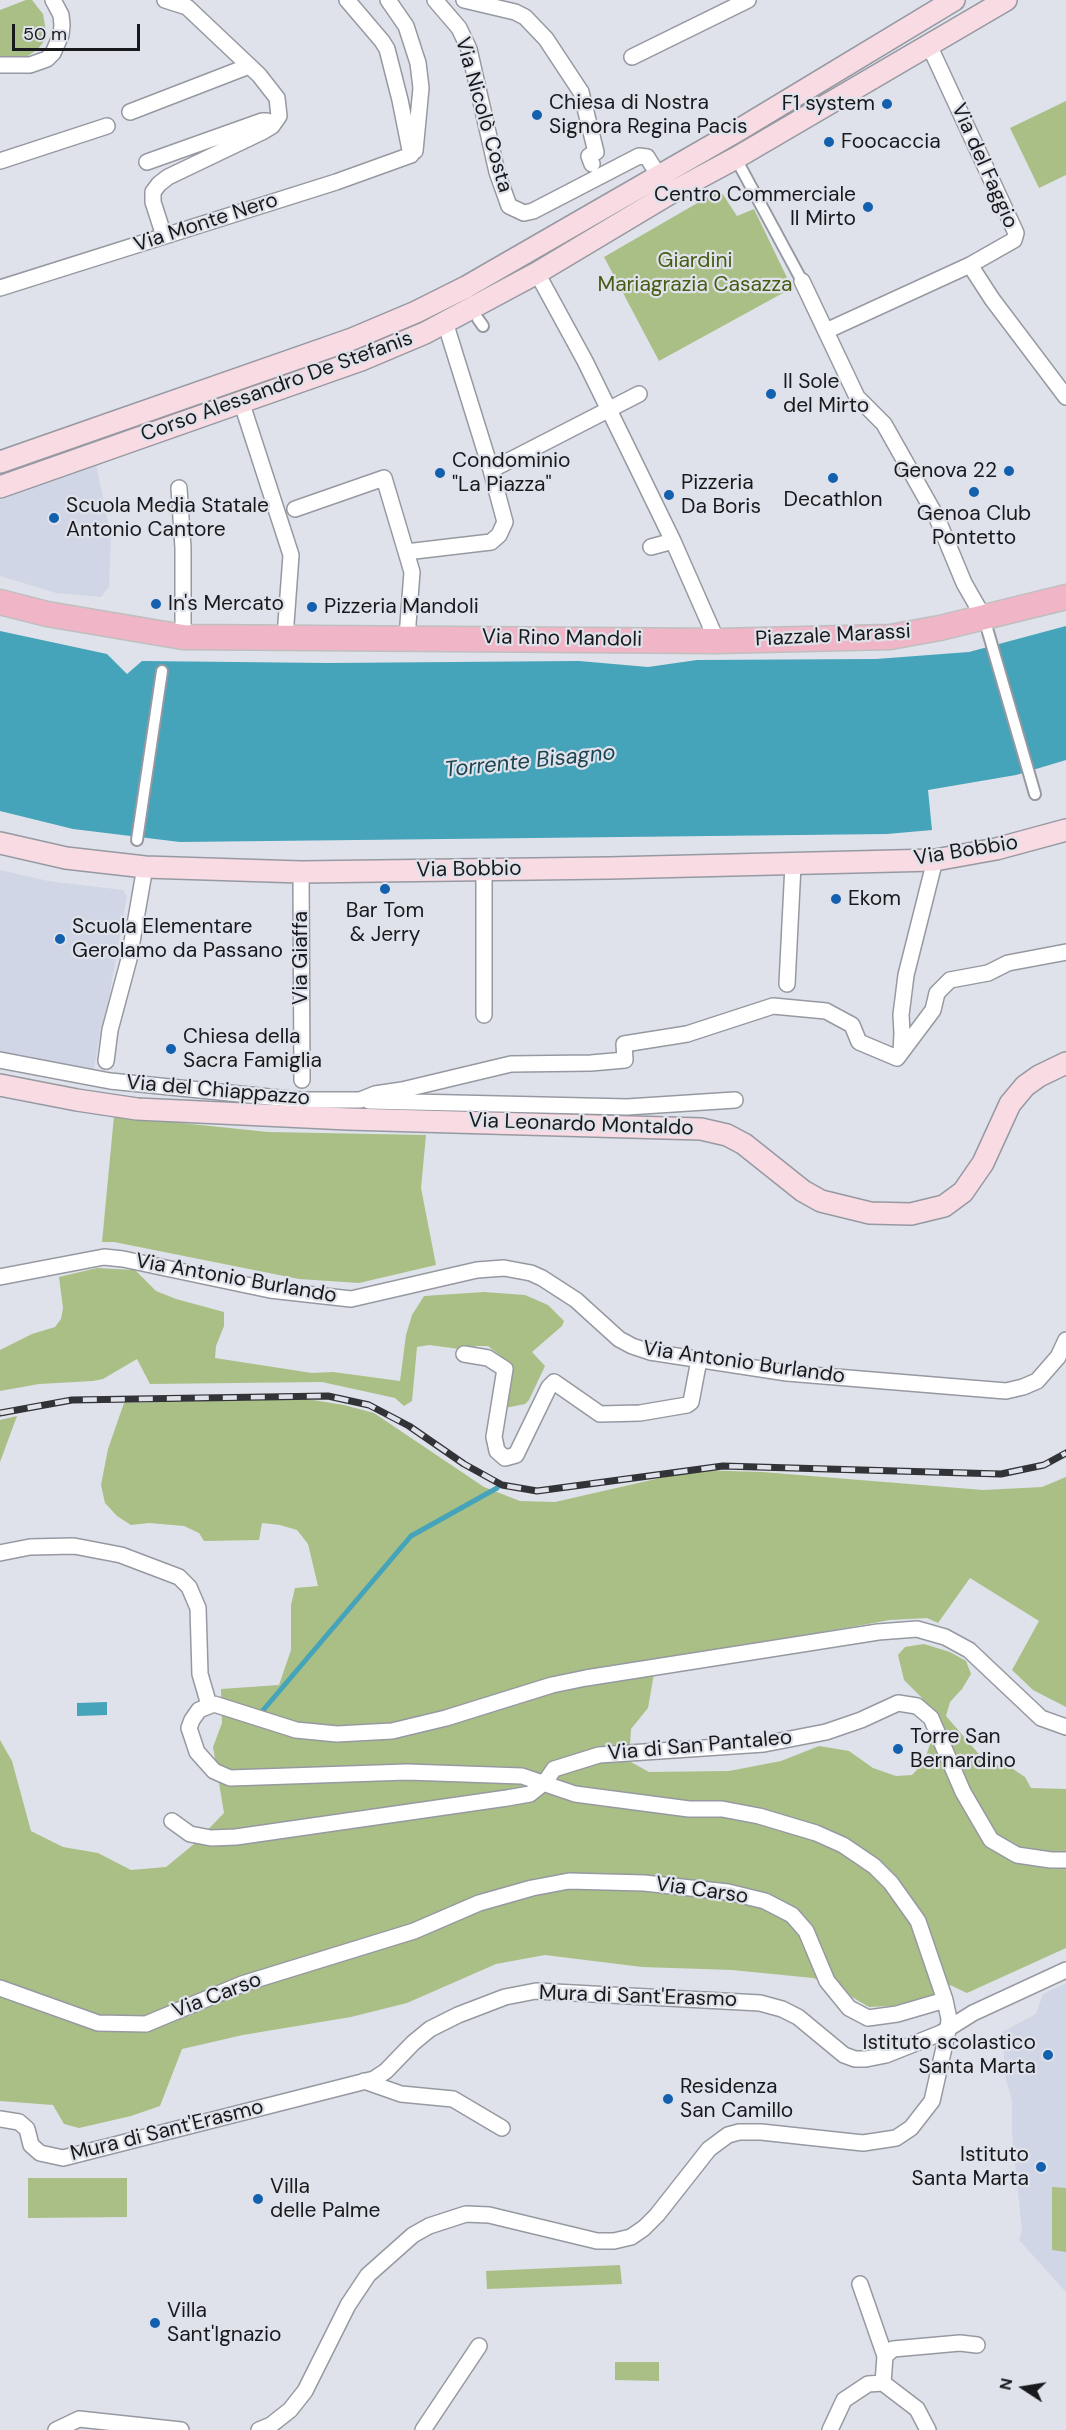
<!DOCTYPE html>
<html>
<head>
<meta charset="utf-8">
<style>
  body { margin:0 }
  #map { position:relative; width:1066px; height:2430px; overflow:hidden; background:#dfe2ea; font-family:"DM Sans",sans-serif }
  canvas { display:block }
  .north { position:absolute; left:994px; top:2358px; width:60px; height:60px; -webkit-text-stroke:4px #dfe2ea; paint-order:stroke; rotate:282deg; font-size:16px; font-weight:700; line-height:24px; text-align:center; color:#18191c }
  .north::after { content:''; display:block; margin:auto; width:21px; height:27px; background:#18191c; clip-path:polygon(50% 0,100% 100%,50% 72%,0 100%) }
  .scale { position:absolute; left:12px; top:24px; width:128px; height:27px; box-sizing:border-box; border:3px solid #18191c; border-top:0; padding-left:8px; font-size:18px; line-height:21px; white-space:nowrap; color:#18191c; -webkit-text-stroke:4px #dfe2ea; paint-order:stroke }
</style>
</head>
<body>
<div id="map">
<canvas width="1066" height="2430"></canvas>
<div class="north">N</div>
<div class="scale">50 m</div>
</div>
<script>
const context = document.querySelector('canvas').getContext('2d');
context.lineJoin = 'round';
function fill(path, color) {
  context.fillStyle = color;
  context.fill(path, 'evenodd');
}
function shape(rows) {
  const path = new Path2D();
  for (const r of rows) {
    path.moveTo(r[0], r[1]);
    for (let i = 2; i < r.length; i += 2) path.lineTo(r[i], r[i + 1]);
  }
  return path;
}
function stroke(path, color, width, dash) {
  context.strokeStyle = color;
  context.lineWidth = width;
  context.lineCap = dash ? 'butt' : 'round';
  context.setLineDash(dash || []);
  context.stroke(path);
}
function drawText(font, color, halo, rows, align = 'center') {
  context.font = font + ' "DM Sans",sans-serif';
  context.lineWidth = 4.5;
  context.setLineDash([]);
  context.textBaseline = 'middle';
  context.strokeStyle = halo;
  context.fillStyle = color;
  for (const [text, x, y, turn = 0] of rows) {
    context.save();
    context.translate(x, y);
    context.rotate((+turn || 0) * Math.PI / 180);
    context.textAlign = isNaN(turn) ? turn : align;
    if (halo) context.strokeText(text, 0, 0);
    context.fillText(text, 0, 0);
    context.restore();
  }
}
const built = shape([
  [96,465,111,536,109,587,101,597,56,593,0,576,0,500,71,472],
  [0,870,48,881,123,890,127,896,104,1026,101,1027,94,1069,0,1052],
  [1066,1983,1066,2292,1019,2240,1022,2231,1012,2134,1012,2100,1006,2080,1002,2032,1036,2014,1043,1994]
]);
const green = shape([
  [26,0,32,0,43,14,47,37,38,49,25,58,0,58,0,10],
  [1066,101,1066,175,1039,188,1010,128],
  [720,190,737,216,754,209,792,288,659,361,604,257],
  [114,1116,268,1132,426,1135,421,1188,436,1265,359,1283,299,1279,114,1242,102,1242],
  [97,1268,135,1270,156,1291,176,1299,224,1312,224,1326,216,1346,215,1358,312,1373,333,1372,400,1381,406,1335,412,1315,424,1296,484,1292,525,1295,548,1305,564,1321,562,1326,532,1352,545,1366,529,1400,525,1404,505,1408,512,1365,488,1346,477,1346,467,1350,429,1345,417,1347,412,1401,404,1406,395,1398,322,1382,150,1384,137,1359,103,1379,93,1381,39,1384,0,1391,0,1350,32,1334,55,1327,61,1319,63,1308,59,1277],
  [307,1399,344,1405,374,1413,484,1487,520,1501,555,1502,695,1470,762,1472,983,1490,1042,1487,1066,1477,1066,1707,1033,1690,1012,1670,1039,1621,970,1578,938,1623,927,1618,890,1620,656,1662,648,1708,631,1729,629,1761,649,1772,729,1771,781,1761,819,1746,849,1751,873,1768,896,1776,912,1775,924,1762,932,1738,922,1698,904,1680,898,1655,905,1647,924,1644,950,1652,966,1661,971,1674,962,1689,950,1702,946,1716,978,1753,992,1764,1010,1767,1025,1777,1031,1788,1066,1789,1066,1948,967,1993,950,1985,930,1997,891,2006,869,2007,828,1983,813,1978,732,1970,642,1967,545,1955,496,1964,407,2003,351,2017,243,2035,182,2049,160,2106,131,2116,79,2128,64,2124,53,2105,0,2101,0,1740,12,1761,31,1831,63,1847,98,1853,131,1870,166,1867,194,1844,224,1813,213,1747,222,1723,221,1689,279,1685,291,1650,291,1605,295,1588,318,1586,308,1544,297,1530,280,1525,262,1523,259,1540,204,1541,199,1533,184,1526,149,1523,131,1525,117,1516,105,1503,101,1485,108,1449,124,1403],
  [17,1416,0,1462,0,1420],
  [28,2178,127,2178,127,2217,28,2218],
  [1052,2187,1066,2188,1066,2252,1052,2250],
  [620,2265,622,2284,487,2289,486,2271],
  [615,2362,659,2362,659,2381,615,2380]
]);
const water = shape([
  [1066,626,1066,760,1016,775,928,790,932,830,887,834,180,842,73,829,0,811,0,631,107,654,127,674,142,661,328,663,579,661,648,667,697,660,876,659,969,652],
  [107,1702,107,1715,77,1716,77,1703]
]);
const stream = shape([
  [259,1715,411,1536,497,1488]
]);
const pedestrian = shape([
  [741,168,802,281],
  [478,319,483,326],
  [984,618,1035,794],
  [137,840,162,671]
]);
const minor = shape([
  [347,0,382,41,387,49,400,100,411,155],
  [388,0,406,26,418,63,421,88,415,151],
  [435,0,459,28,469,49,497,172,509,206,524,213,533,211,639,156,647,157,664,184],
  [464,0,515,12,525,17,546,39,581,92,596,152,589,156,592,164],
  [632,57,748,0],
  [0,65,30,65,47,59,53,53,61,35,62,25,61,15,53,0],
  [130,112,249,66],
  [0,161,107,126],
  [147,162,262,121,267,121,272,126],
  [164,236,153,202,153,192,159,184,168,177,262,132,272,126,279,116,277,98,259,75,187,7,165,0],
  [970,265,992,299,1066,397],
  [537,273,585,361,636,465,673,541,717,641],
  [802,281,857,397,884,424,937,518,964,583,984,618],
  [0,288,336,182,411,155],
  [826,331,970,265,1014,240,1016,233,929,45],
  [241,401,291,555,285,637],
  [491,470,639,394],
  [179,488,183,548,183,637],
  [295,509,384,478,412,572,407,637],
  [651,547,673,541],
  [406,552,491,542,499,535,505,522,491,470,445,322],
  [301,872,302,1080],
  [787,984,793,865],
  [484,1015,484,869],
  [901,1053,902,1033,901,1015,906,975,935,860],
  [0,1060,110,1081,300,1100,360,1100,375,1094,402,1090,511,1064,591,1063,625,1060,624,1044,687,1034,773,1006,826,1011,852,1025,859,1042,897,1058,933,1010,937,993,950,980,988,973,1008,963,1066,952],
  [106,1061,110,1030,129,959,145,867],
  [369,1101,627,1107,735,1100],
  [0,1277,104,1257,123,1259,270,1290,351,1299,477,1270,504,1268,531,1273,542,1278,576,1300,619,1339,632,1346,650,1352,787,1373,1006,1391,1023,1387,1037,1381,1058,1357,1066,1340],
  [464,1354,488,1358,505,1369,494,1437,497,1451,505,1458,516,1455,549,1387,554,1382,600,1414,640,1413,687,1405,691,1402,699,1360],
  [0,1553,30,1547,74,1546,121,1555,179,1577,189,1587,198,1608,200,1674,209,1705],
  [172,1821,190,1834,211,1838,236,1837,507,1798,530,1794,545,1782,554,1769,599,1755,764,1744,826,1732,861,1720,898,1703,917,1706,931,1718,963,1792,991,1840,1017,1855,1051,1860,1066,1860],
  [0,1988,98,2023,146,2024,242,1984,414,1931,479,1903,532,1888,569,1881,644,1883,728,1892,765,1901,792,1915,806,1931,827,1981,849,2008,868,2018,897,2014,945,2000,918,1921,891,1883,874,1866,843,1845,816,1833,759,1816,722,1809,689,1809,575,1794,522,1776,407,1772,230,1778,214,1771,197,1752,189,1728,192,1720,199,1710,214,1704,296,1730,337,1734,392,1731,446,1718,552,1685,586,1678,878,1632,917,1629,945,1637,969,1650,1041,1718,1066,1727],
  [364,2081,401,2094,453,2099,502,2128],
  [0,2119,19,2122,27,2129,31,2145,40,2153,63,2158,374,2079,386,2071,413,2043,430,2029,458,2015,505,1997,536,1991,760,2003,782,2009,798,2017,844,2055,855,2059,866,2059,886,2055,941,2033,973,2013,1066,1970],
  [860,2284,885,2356],
  [883,2383,885,2356,893,2349,960,2343,977,2345],
  [56,2430,79,2419,181,2430],
  [259,2430,271,2425,290,2410,305,2391,348,2305,368,2275,413,2235,429,2226,466,2214,489,2215,597,2241,614,2241,631,2237,644,2228,657,2215,709,2149,728,2135,739,2132,761,2132,863,2143,896,2138,911,2128,932,2101,948,2030,949,2019,945,2000],
  [423,2430,479,2346],
  [830,2430,844,2400,868,2384,883,2383,917,2409,928,2430]
]);
const secondary = shape([
  [0,462,352,339,416,312,466,287,737,131,954,0],
  [0,487,361,360,425,333,537,273,669,194,736,158,1006,0],
  [0,843,66,858,145,867,301,872,610,868,935,860,996,849,1066,830],
  [0,1085,77,1100,137,1109,348,1119,701,1129,727,1135,744,1144,803,1191,821,1201,870,1213,911,1214,944,1206,963,1192,983,1163,1010,1104,1025,1086,1039,1076,1066,1063]
]);
const primary = shape([
  [0,602,47,614,183,637,717,641,890,637,940,628,1066,597]
]);
const rail = shape([
  [0,1413,72,1400,328,1396,369,1405,409,1426,464,1464,502,1485,537,1491,723,1466,1001,1474,1044,1465,1066,1453]
]);
const markers = [
  [887,104,6,"#1360ae"],
  [537,115,6,"#1360ae"],
  [829,142,6,"#1360ae"],
  [868,207,6,"#1360ae"],
  [771,394,6,"#1360ae"],
  [1009,471,6,"#1360ae"],
  [440,473,6,"#1360ae"],
  [833,478,6,"#1360ae"],
  [974,492,6,"#1360ae"],
  [669,495,6,"#1360ae"],
  [54,518,6,"#1360ae"],
  [156,604,6,"#1360ae"],
  [312,607,6,"#1360ae"],
  [385,889,6,"#1360ae"],
  [836,899,6,"#1360ae"],
  [60,939,6,"#1360ae"],
  [171,1049,6,"#1360ae"],
  [898,1749,6,"#1360ae"],
  [1048,2055,6,"#1360ae"],
  [668,2099,6,"#1360ae"],
  [1041,2167,6,"#1360ae"],
  [258,2199,6,"#1360ae"],
  [155,2323,6,"#1360ae"]
];
const poiNames = [
  ["Chiesa di Nostra",549,103],
  ["Signora Regina Pacis",549,127],
  ["F1 system",875,104,"right"],
  ["Foocaccia",841,142],
  ["Centro Commerciale",856,195,"right"],
  ["Il Mirto",856,219,"right"],
  ["Il Sole",783,382],
  ["del Mirto",783,406],
  ["Condominio",452,461],
  ["\"La Piazza\"",452,485],
  ["Genova 22",997,471,"right"],
  ["Pizzeria",681,483],
  ["Da Boris",681,507],
  ["Decathlon",833,500,"center"],
  ["Scuola Media Statale",66,506],
  ["Antonio Cantore",66,530],
  ["Genoa Club",974,514,"center"],
  ["Pontetto",974,538,"center"],
  ["In's Mercato",168,604],
  ["Pizzeria Mandoli",324,607],
  ["Ekom",848,899],
  ["Bar Tom",385,911,"center"],
  ["& Jerry",385,935,"center"],
  ["Scuola Elementare",72,927],
  ["Gerolamo da Passano",72,951],
  ["Chiesa della",183,1037],
  ["Sacra Famiglia",183,1061],
  ["Torre San",910,1737],
  ["Bernardino",910,1761],
  ["Istituto scolastico",1036,2043,"right"],
  ["Santa Marta",1036,2067,"right"],
  ["Residenza",680,2087],
  ["San Camillo",680,2111],
  ["Istituto",1029,2155,"right"],
  ["Santa Marta",1029,2179,"right"],
  ["Villa",270,2187],
  ["delle Palme",270,2211],
  ["Villa",167,2311],
  ["Sant'Ignazio",167,2335]
];
const streetNames = [
  ["Via Nicolò Costa",483,115,74],
  ["Via del Faggio",984,166,66],
  ["Via Monte Nero",206,223,-18],
  ["Corso Alessandro De Stefanis",277,387,-20],
  ["Piazzale Marassi",833,636,-3],
  ["Via Rino Mandoli",562,639,1],
  ["Via Bobbio",966,851,-9],
  ["Via Bobbio",469,870,-1],
  ["Via Giaffa",301,958,-90],
  ["Via del Chiappazzo",218,1091,5],
  ["Via Leonardo Montaldo",581,1125,2],
  ["Via Antonio Burlando",236,1279,10],
  ["Via Antonio Burlando",744,1363,8],
  ["Via di San Pantaleo",700,1746,-5],
  ["Via Carso",702,1891,8],
  ["Via Carso",217,1996,-21],
  ["Mura di Sant'Erasmo",638,1997,2],
  ["Mura di Sant'Erasmo",167,2131,-14]
];
const parkNames = [
  ["Giardini",695,261],
  ["Mariagrazia Casazza",695,285]
];
const waterNames = [
  ["Torrente Bisagno",530,762,-6]
];
fill(built, '#d0d6e5');
fill(green, '#aabf85');
fill(water, '#45a3ba');
stroke(stream, '#45a3ba', 5);
stroke(pedestrian, '#9699a1', 14);
stroke(minor, '#9699a1', 18);
stroke(secondary, '#9699a1', 24);
stroke(primary, '#bebfbf', 27);
stroke(pedestrian, '#fff', 10);
stroke(minor, '#fff', 15);
stroke(secondary, '#f8dbe3', 21);
stroke(primary, '#f0b6c8', 24);
stroke(rail, '#323337', 7);
stroke(rail, '#dfe2ea', 4.5, [14]);
for (const [x, y, r, color] of markers) {
  const dot = new Path2D();
  dot.arc(x, y, r, 0, 2 * Math.PI);
  context.fillStyle = color;
  context.fill(dot);
  stroke(dot, '#dfe2ea', 2);
}
drawText('21px', '#18191c', '#dfe2ea', poiNames, 'left');
drawText('21px', '#18191c', '#dfe2ea', streetNames);
drawText('21px', '#475c13', '#dfe2ea', parkNames);
drawText('italic 22px', '#1a444f', '#dfe2ea', waterNames);
</script>
</body>
</html>
